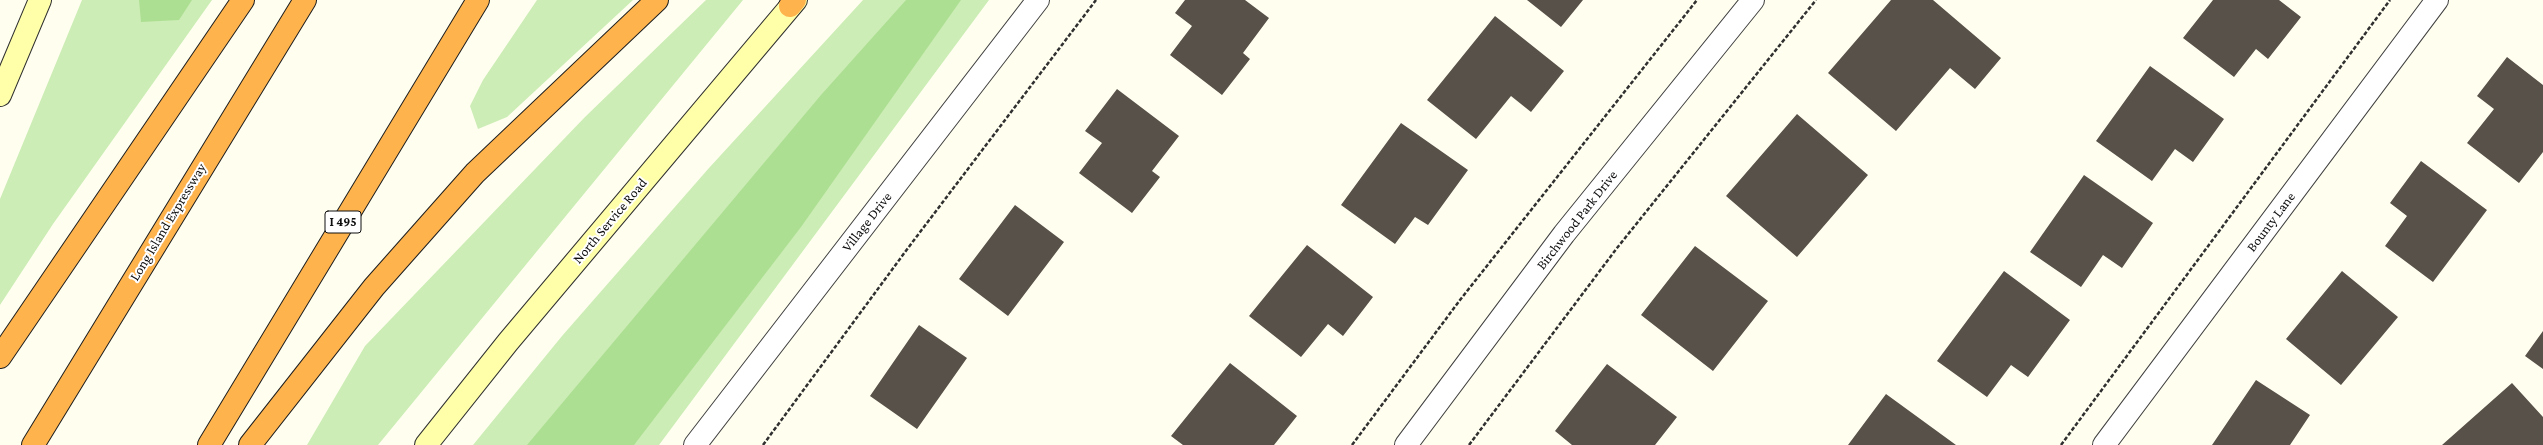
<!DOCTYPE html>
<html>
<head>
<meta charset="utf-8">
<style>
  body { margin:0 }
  canvas { display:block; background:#fffeef }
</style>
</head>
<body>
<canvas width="2543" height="445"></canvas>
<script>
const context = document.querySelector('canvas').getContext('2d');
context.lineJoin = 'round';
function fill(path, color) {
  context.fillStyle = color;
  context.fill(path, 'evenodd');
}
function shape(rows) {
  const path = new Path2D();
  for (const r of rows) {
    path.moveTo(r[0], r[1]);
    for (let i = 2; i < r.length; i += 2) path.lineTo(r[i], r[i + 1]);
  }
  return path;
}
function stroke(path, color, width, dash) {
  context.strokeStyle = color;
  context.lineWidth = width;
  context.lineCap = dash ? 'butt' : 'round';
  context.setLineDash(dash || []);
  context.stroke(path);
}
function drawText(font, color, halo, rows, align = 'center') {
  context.font = font + ' "Crimson Pro",serif';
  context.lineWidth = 4;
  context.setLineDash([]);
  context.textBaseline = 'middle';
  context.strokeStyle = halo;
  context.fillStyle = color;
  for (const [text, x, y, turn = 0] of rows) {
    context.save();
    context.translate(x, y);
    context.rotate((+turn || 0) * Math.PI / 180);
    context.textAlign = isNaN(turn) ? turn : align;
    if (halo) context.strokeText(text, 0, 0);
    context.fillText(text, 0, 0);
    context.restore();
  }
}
const green = shape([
  [82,0,212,0,53,224,0,305,0,199],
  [537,0,633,0,507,117,478,129,470,106,483,80],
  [706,0,743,0,378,445,307,445,365,346,585,117],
  [863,0,989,0,659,445,473,445,562,336,709,168]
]);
const forest = shape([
  [139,0,192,0,179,20,141,22],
  [906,0,961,0,801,227,634,445,527,445,821,95]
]);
const building = shape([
  [1185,0,1245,0,1269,18,1243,53,1250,59,1222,95,1170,55,1192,26,1175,13],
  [1527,0,1583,0,1561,27],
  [1891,0,1933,0,2001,58,1975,89,1950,68,1896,131,1828,73],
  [2213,0,2279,0,2301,17,2268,59,2256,49,2234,77,2183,38],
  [1495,16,1564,71,1531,112,1511,96,1476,139,1427,100],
  [2507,57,2543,85,2543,152,2519,183,2467,143,2494,109,2477,96],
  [2150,66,2224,119,2193,162,2175,149,2152,181,2096,141],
  [1117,89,1179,136,1152,171,1160,177,1132,213,1079,173,1102,143,1085,131],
  [1797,114,1868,175,1797,257,1726,196],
  [1401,123,1468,170,1428,225,1415,217,1395,244,1341,205],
  [2421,161,2487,210,2433,282,2385,246,2407,216,2390,203],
  [2084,175,2153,223,2122,268,2103,255,2081,287,2030,252],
  [1015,205,1064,242,1008,316,959,279],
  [1307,245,1373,297,1343,336,1328,324,1301,357,1249,316],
  [1695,246,1768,301,1713,371,1641,315],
  [2004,271,2070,320,2028,377,2011,365,1987,397,1937,361],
  [2342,271,2398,317,2341,385,2286,339],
  [919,325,967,358,917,429,870,396],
  [2543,331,2543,369,2525,356],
  [1230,363,1297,416,1274,445,1183,445,1171,436],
  [1607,364,1677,417,1655,445,1572,445,1555,431],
  [2256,380,2310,415,2290,445,2212,445],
  [2512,383,2543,417,2543,445,2442,445],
  [1886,394,1956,445,1848,445]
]);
const path = shape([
  [763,445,908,248,1096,0],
  [1352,445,1460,300,1697,0],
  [1469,445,1617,248,1816,0],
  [2061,445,2390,0]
]);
const street = shape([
  [695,445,1038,0],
  [1406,445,1564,234,1753,0],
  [2104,445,2437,0]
]);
const secondary = shape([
  [0,95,40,0],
  [426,445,508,342,796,0]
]);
const highway = shape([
  [790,6,795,0],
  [0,357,243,0],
  [33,445,305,0],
  [209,445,478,0],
  [250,445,374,287,475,173,657,0]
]);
const shields = [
  [343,222,36]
];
const shieldNames = [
  ["I 495",343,222]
];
const streetNames = [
  ["Birchwood Park Drive",1577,220,-52],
  ["North Service Road",610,221,-50],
  ["Long Island Expressway",168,222,-59],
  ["Village Drive",867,222,-52],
  ["Bounty Lane",2271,222,-53]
];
fill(green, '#ccedb5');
fill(forest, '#addf93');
fill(building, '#585149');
stroke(street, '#414141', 24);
stroke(secondary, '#303030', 24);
stroke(highway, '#1f1f1f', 24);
stroke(path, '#303030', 2.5, [4, 2]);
stroke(street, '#fff', 22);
stroke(secondary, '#ffa', 22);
stroke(highway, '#ffb34d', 22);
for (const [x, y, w] of shields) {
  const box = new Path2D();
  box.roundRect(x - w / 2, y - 11, w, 22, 3);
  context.fillStyle = '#fff';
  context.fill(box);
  stroke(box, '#0e0e0e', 1);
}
drawText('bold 13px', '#0e0e0e', null, shieldNames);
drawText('14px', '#0e0e0e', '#fff', streetNames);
</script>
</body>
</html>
